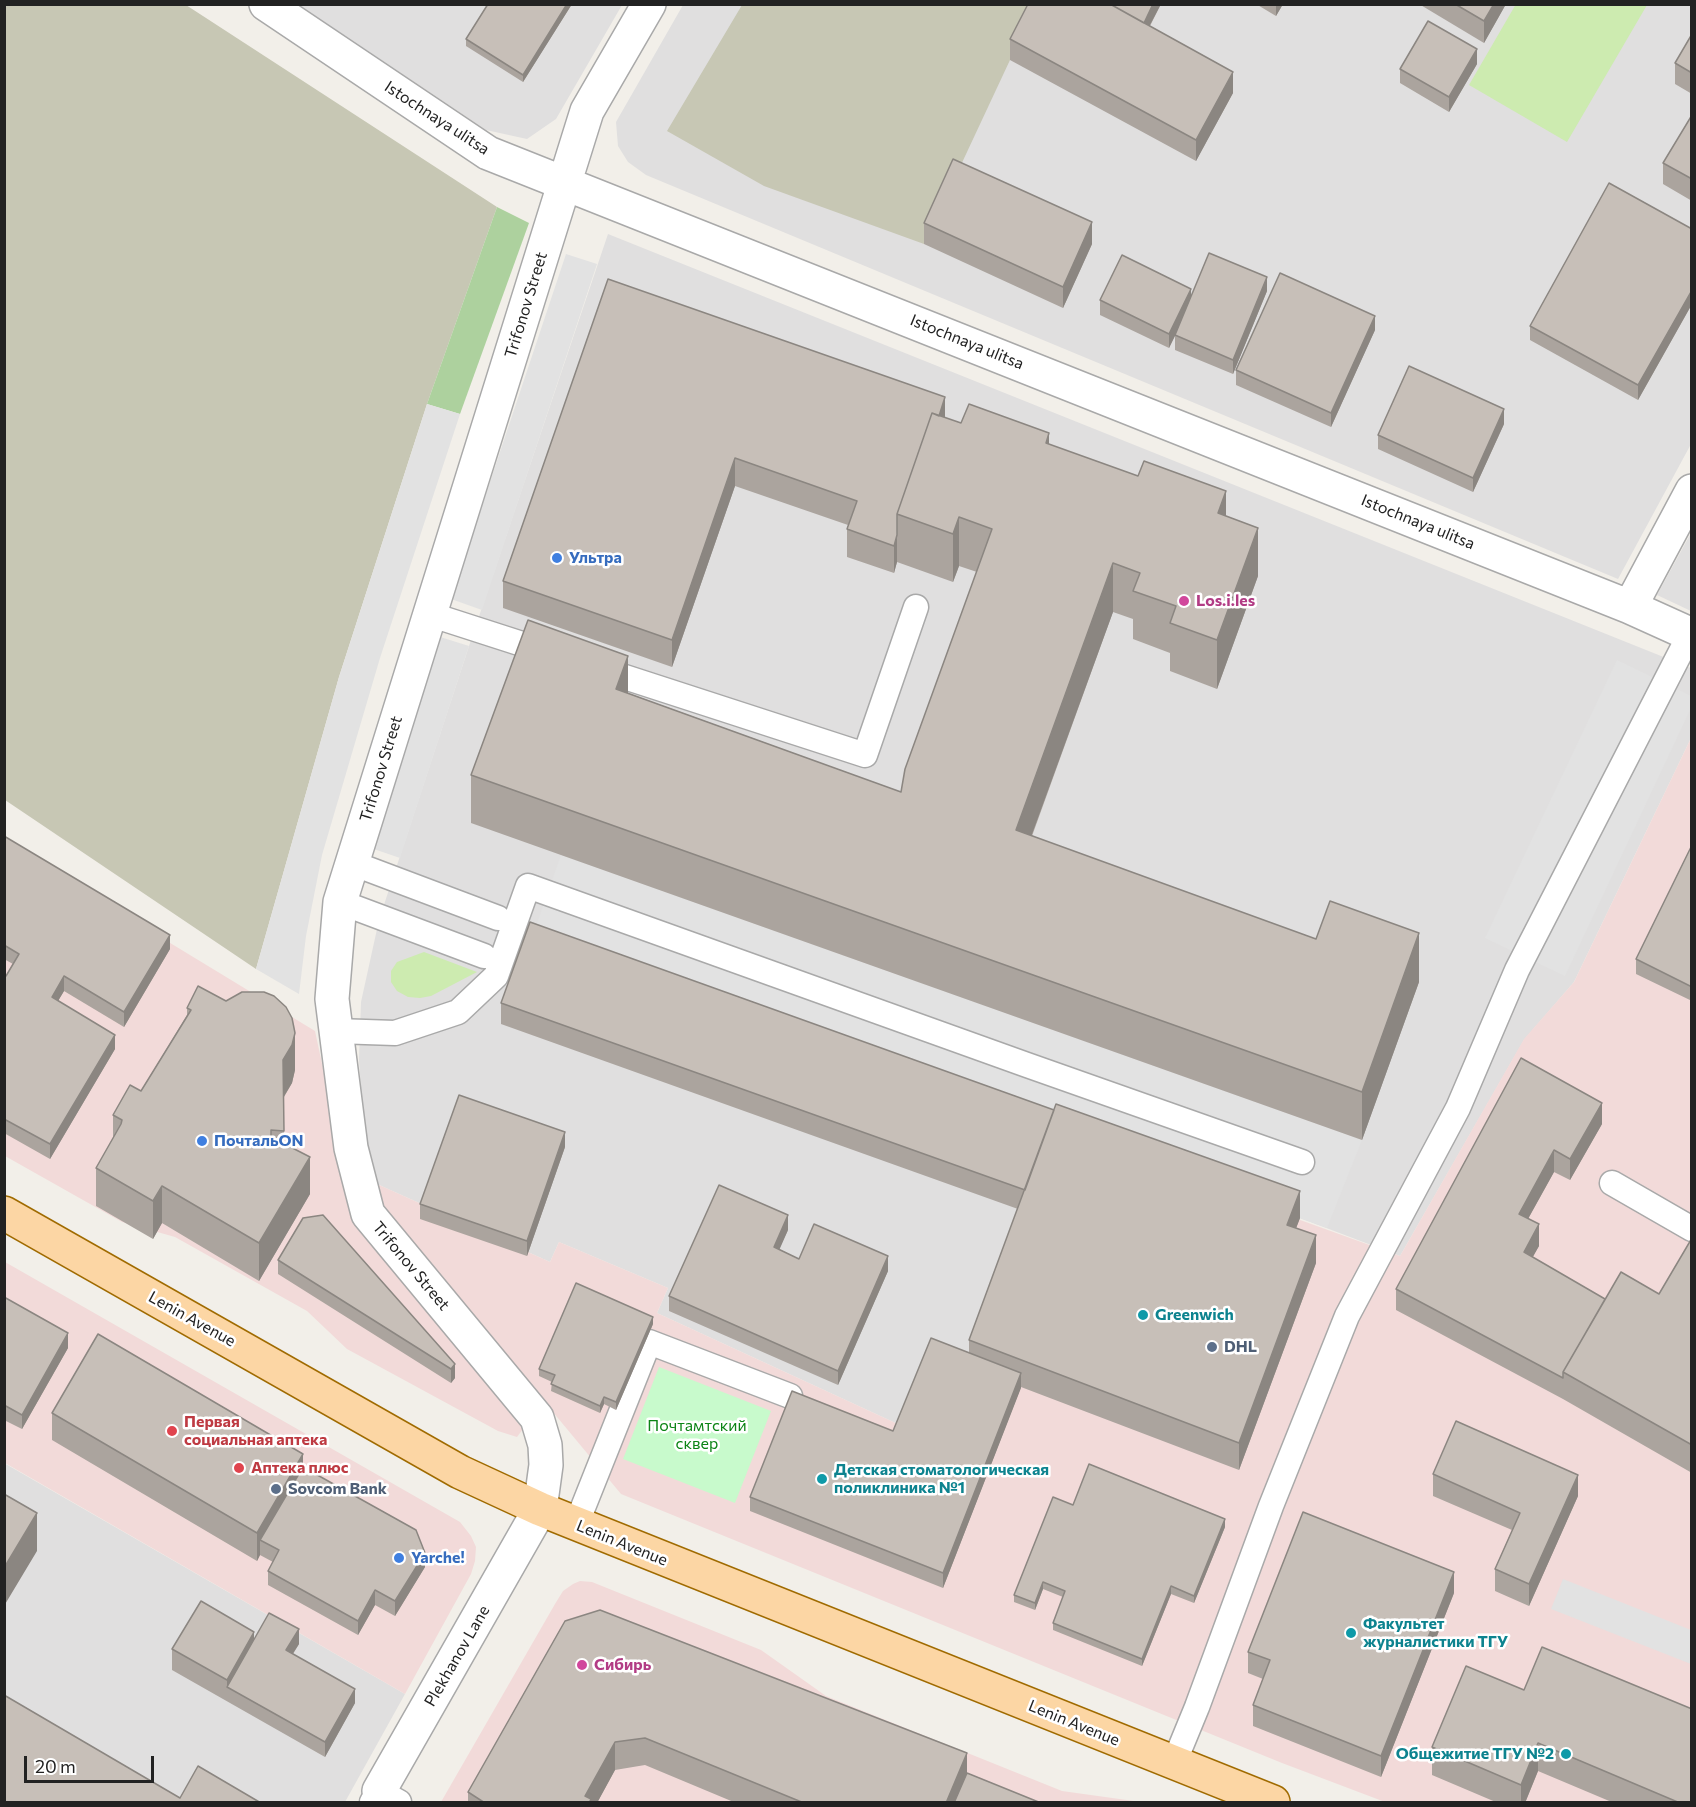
<!DOCTYPE html>
<html>
<head>
<meta charset="utf-8">
<style>
  body { margin:0 }
  #map { position:relative; width:1696px; height:1807px; overflow:hidden; background:#f2efe9; font-family:Commissioner,sans-serif }
  canvas { display:block }
  .frame { position:absolute; inset:0; border:6px solid #222; pointer-events:none }
  .scale { position:absolute; left:24px; top:1756px; width:130px; height:27px; box-sizing:border-box; border:3px solid #222; border-top:0; padding-left:8px; font-size:18px; line-height:21px; white-space:nowrap; color:#222; -webkit-text-stroke:4px #fff; paint-order:stroke }
</style>
</head>
<body>
<div id="map">
<canvas width="1696" height="1807"></canvas>
<div class="frame"></div>
<div class="scale">20 m</div>
</div>
<script>
const context = document.querySelector('canvas').getContext('2d');
context.lineJoin = 'round';
function fill(path, color) {
  context.fillStyle = color;
  context.fill(path, 'evenodd');
}
function shape(rows) {
  const path = new Path2D();
  for (const r of rows) {
    path.moveTo(r[0], r[1]);
    for (let i = 2; i < r.length; i += 2) path.lineTo(r[i], r[i + 1]);
  }
  return path;
}
function stroke(path, color, width, dash) {
  context.strokeStyle = color;
  context.lineWidth = width;
  context.lineCap = dash ? 'butt' : 'round';
  context.setLineDash(dash || []);
  context.stroke(path);
}
function drawText(font, color, halo, rows, align = 'center') {
  context.font = font + ' Commissioner,sans-serif';
  context.lineWidth = 5;
  context.setLineDash([]);
  context.textBaseline = 'middle';
  context.strokeStyle = halo;
  context.fillStyle = color;
  for (const [text, x, y, turn = 0] of rows) {
    context.save();
    context.translate(x, y);
    context.rotate((+turn || 0) * Math.PI / 180);
    context.textAlign = isNaN(turn) ? turn : align;
    if (halo) context.strokeText(text, 0, 0);
    context.fillText(text, 0, 0);
    context.restore();
  }
}
const residential = shape([
  [299,5,622,5,556,119,527,139,486,130],
  [683,5,1691,5,1691,444,1618,579,646,175,628,162,618,146,616,122],
  [608,234,1691,668,1691,738,1574,982,1524,1040,1400,1256,1300,1218,969,1368,902,1426,657,1313,668,1288,559,1242,550,1262,377,1184,365,1146,359,1060,361,1002,379,920,469,646],
  [1691,533,1691,611,1657,595],
  [4,1463,405,1694,345,1802,5,1802]
]);
const commercial = shape([
  [1691,738,1691,1802,1385,1802,1282,1763,621,1494,385,1210,377,1184,550,1262,559,1242,668,1288,657,1313,902,1426,969,1367,1056,1132,1400,1256,1524,1039,1574,982],
  [4,842,315,1031,356,1222,523,1429,517,1437,498,1431,347,1349,307,1311,175,1237,122,1222,5,1156],
  [5,1262,460,1522,471,1536,476,1547,475,1561,471,1574,405,1694,5,1463],
  [580,1581,592,1582,761,1650,826,1696,1062,1791,1141,1802,441,1802,555,1604,563,1591,573,1584]
]);
const construction = shape([
  [1027,4,1035,12,1010,60,924,244,764,186,667,131,742,5],
  [4,5,186,5,497,207,427,404,339,677,256,969,5,800]
]);
const grass = shape([
  [1516,4,1647,5,1567,142,1469,85],
  [424,952,477,972,431,996,420,998,408,997,397,991,391,982,391,971,397,962]
]);
const forest = shape([
  [497,207,529,223,460,414,427,404]
]);
const park = shape([
  [659,1367,771,1411,735,1503,623,1459]
]);
const parking = shape([
  [566,254,597,264,482,610,451,599],
  [427,404,460,414,380,658,322,855,306,936,299,994,256,969,339,677],
  [437,636,469,646,400,858,368,847],
  [1617,660,1691,696,1691,708,1565,976,1485,938],
  [561,855,1362,1140,1327,1228,530,943],
  [1563,1579,1691,1630,1691,1664,1551,1609]
]);
const lane = shape([
  [429,614,550,653],
  [597,668,865,755,916,607],
  [352,863,498,918],
  [340,902,484,956],
  [336,1031,395,1033,458,1012,496,976,528,886,1027,1065,1302,1162],
  [1612,1183,1692,1229],
  [576,1525,649,1342,790,1396],
  [1174,1763,1197,1707,1271,1506,1347,1316,1458,1108,1517,970,1690,634],
  [372,1802,379,1791,399,1802]
]);
const street = shape([
  [266,4,488,153,1630,607,1692,635],
  [1630,607,1692,491],
  [379,1791,540,1509,546,1465,545,1445,537,1418,368,1214,351,1148,332,999,340,902,587,111,649,4]
]);
const primary = shape([
  [4,1213,460,1472,540,1509,1273,1802]
]);
const wall = shape([
  [488,4,572,4,523,82,466,46,466,39],
  [1161,4,1150,26,1233,93,1196,161,1010,60,1010,39],
  [1256,4,1283,4,1276,16],
  [1419,4,1506,4,1484,43],
  [1692,34,1692,94,1675,84,1675,63],
  [1477,64,1449,112,1400,83,1400,69],
  [1692,115,1692,201,1663,184,1663,163],
  [924,223,1092,244,1063,308,924,244],
  [1692,229,1692,304,1638,400,1530,340,1530,326],
  [608,279,945,418,961,423,1049,444,1226,516,1258,576,1217,689,1170,671,1170,653,1133,639,1133,619,1113,612,1032,836,1419,982,1362,1140,471,823,471,775,628,693,901,792,977,572,959,566,953,582,897,562,894,573,847,557,847,529,848,525,735,486,672,667,503,608,503,581],
  [1267,291,1233,374,1175,350,1175,336,1169,348,1100,315,1100,300,1191,297],
  [1375,330,1331,427,1236,385,1236,370],
  [1504,424,1473,492,1378,449,1378,435],
  [4,836,170,949,124,1027,64,991,58,1001,115,1049,50,1159,4,1133,4,975,6,976,13,964,4,959],
  [1692,845,1692,1001,1636,974,1636,959],
  [501,1003,1300,1218,1296,1228,1316,1263,1239,1470,1021,1387,943,1588,750,1511,750,1497,893,1431,969,1353,969,1340,1018,1209,501,1024],
  [187,1008,295,1070,292,1083,284,1097,284,1144,310,1194,259,1281,162,1223,153,1239,96,1206,96,1168,113,1138,113,1115,141,1091,187,1015],
  [1602,1103,1602,1124,1570,1180,1554,1172,1528,1219,1539,1246,1532,1257,1605,1299,1659,1294,1692,1238,1692,1473,1563,1399,1396,1310,1396,1289],
  [565,1147,527,1256,420,1219,420,1204],
  [788,1230,779,1249,799,1259,888,1271,838,1385,669,1311,669,1296],
  [278,1260,455,1364,455,1378,451,1383,278,1274],
  [4,1297,68,1348,22,1429,4,1420],
  [653,1324,616,1410,604,1404,600,1413,551,1391,552,1382,539,1376,539,1369],
  [52,1413,303,1467,425,1567,395,1616,375,1605,358,1635,268,1585,268,1571,273,1562,260,1555,257,1561,52,1440],
  [1433,1474,1578,1496,1529,1606,1495,1591,1495,1569,1512,1530,1433,1496],
  [1073,1505,1225,1527,1194,1603,1171,1594,1142,1666,1053,1630,1053,1623,1063,1597,1043,1589,1035,1610,1014,1602,1014,1595],
  [1454,1593,1381,1777,1253,1726,1253,1705,1263,1679,1248,1673,1248,1652],
  [565,1621,967,1773,1041,1803,736,1803,645,1765,615,1770,597,1803,468,1803,468,1792],
  [254,1639,299,1644,293,1654,355,1703,325,1757,172,1670,172,1649],
  [1524,1690,1692,1803,1614,1803,1538,1771,1525,1803,1498,1803,1432,1775,1432,1747]
]);
const shadedWall = shape([
  [567,4,572,4,523,82,523,75],
  [1153,4,1161,4,1142,40,1142,26],
  [1276,4,1283,4,1276,16],
  [1494,4,1506,4,1484,43,1484,21],
  [1477,49,1477,64,1449,112,1449,97],
  [1233,72,1233,93,1196,161,1196,140],
  [1092,222,1092,244,1063,308,1063,287],
  [1267,277,1267,291,1233,374,1233,360],
  [1191,289,1191,303,1169,348,1169,334],
  [1692,290,1692,304,1638,400,1638,385],
  [1375,316,1375,330,1331,427,1331,413],
  [945,397,945,425,904,517],
  [1504,409,1504,424,1473,492,1473,478],
  [1049,433,1049,481,1046,443],
  [735,458,735,486,672,667,672,640],
  [1226,491,1226,539,1218,513],
  [959,517,959,566,953,582,953,534],
  [1258,528,1258,576,1217,689,1217,640],
  [897,535,897,562,894,573,894,546],
  [1113,563,1113,612,1016,878,1016,830],
  [628,656,628,705,616,689],
  [1419,933,1419,982,1362,1140,1362,1092],
  [170,935,170,949,124,1027,124,1012],
  [64,976,64,991,52,1011,52,997],
  [295,1033,295,1070,292,1083,283,1098,283,1060],
  [115,1035,115,1049,50,1159,50,1144],
  [1602,1103,1602,1124,1570,1180,1570,1159],
  [565,1132,565,1147,527,1256,527,1241],
  [1554,1150,1554,1172,1519,1235,1519,1214],
  [310,1157,310,1194,259,1281,259,1243],
  [162,1186,162,1223,153,1239,153,1201],
  [1300,1191,1300,1218,1287,1252,1287,1225],
  [788,1215,788,1230,774,1262,774,1247],
  [1539,1224,1539,1246,1524,1273,1524,1252],
  [1316,1235,1316,1263,1239,1470,1239,1443],
  [888,1256,888,1271,838,1385,838,1371],
  [653,1317,653,1324,616,1410,616,1402],
  [68,1333,68,1348,22,1429,22,1415],
  [455,1364,455,1378,451,1383,451,1369],
  [1021,1373,1021,1388,943,1588,943,1573],
  [604,1397,604,1404,600,1413,600,1406],
  [303,1454,303,1482,260,1540,260,1555,257,1561,257,1533],
  [1578,1475,1578,1496,1529,1606,1529,1584],
  [37,1513,37,1551,4,1606,4,1568],
  [1225,1519,1225,1527,1194,1603,1194,1596],
  [425,1553,425,1567,395,1616,395,1601],
  [1454,1572,1454,1593,1381,1777,1381,1756],
  [1043,1582,1043,1589,1035,1610,1035,1603],
  [1171,1586,1171,1594,1142,1666,1142,1659],
  [375,1590,375,1605,358,1635,358,1621],
  [299,1629,299,1644,286,1664,286,1650],
  [254,1632,254,1654,227,1687,227,1702,227,1680],
  [355,1689,355,1703,325,1757,325,1742],
  [615,1742,615,1770,597,1803,585,1803,585,1796],
  [1538,1743,1538,1771,1525,1803,1521,1803,1521,1785],
  [967,1753,967,1781,957,1803,946,1803]
]);
const building = shape([
  [488,4,567,4,523,75,466,39,488,4],
  [1028,4,1110,4,1233,72,1196,140,1010,39,1028,4],
  [1110,4,1153,4,1144,23,1110,4],
  [1455,4,1494,4,1484,21,1455,4],
  [1428,21,1477,49,1449,97,1400,69,1428,21],
  [1692,34,1692,73,1675,63,1692,34],
  [1692,115,1692,179,1663,163,1692,115],
  [953,159,1092,222,1063,287,924,223,953,159],
  [1609,183,1692,229,1692,290,1638,385,1530,326,1609,183],
  [1209,253,1267,277,1233,360,1175,335,1209,253],
  [1122,255,1191,289,1169,334,1100,300,1122,255],
  [1280,273,1375,316,1331,413,1236,370,1280,273],
  [608,279,945,397,939,416,932,413,897,514,897,535,894,546,847,529,857,501,735,458,672,640,503,581,608,279],
  [1409,366,1504,409,1473,478,1378,435,1409,366],
  [969,404,1049,433,1046,443,1138,476,1144,461,1226,491,1218,513,1258,528,1217,640,1170,623,1176,606,1133,591,1140,573,1113,563,1016,830,1316,939,1330,901,1419,933,1362,1092,471,775,528,620,628,656,616,689,901,792,905,769,992,529,959,517,953,534,897,514,932,413,961,423,969,404],
  [4,836,170,935,124,1012,64,976,52,997,115,1035,50,1144,4,1119,4,975,6,976,19,954,4,945,4,836],
  [1692,845,1692,987,1636,959,1692,845],
  [530,922,1054,1110,1025,1190,501,1003,530,922],
  [198,986,226,1001,242,992,264,992,274,996,286,1007,292,1018,295,1033,292,1045,283,1060,284,1131,271,1130,271,1137,310,1157,259,1243,162,1186,153,1201,96,1168,121,1124,122,1120,113,1115,130,1085,141,1091,191,1010,187,1008,198,986],
  [1521,1058,1602,1103,1570,1159,1554,1150,1519,1214,1539,1224,1524,1252,1605,1299,1563,1372,1563,1378,1396,1289,1521,1058],
  [459,1095,565,1132,527,1241,420,1204,459,1095],
  [1056,1104,1300,1191,1287,1225,1316,1235,1239,1443,969,1340,1056,1104],
  [719,1185,788,1215,774,1247,799,1259,814,1224,888,1256,838,1371,669,1296,719,1185],
  [323,1215,455,1364,451,1369,278,1260,303,1218,323,1215],
  [1692,1238,1692,1445,1563,1372,1621,1272,1659,1294,1692,1238],
  [576,1283,653,1317,616,1402,604,1397,600,1406,551,1384,555,1375,539,1369,576,1283],
  [4,1297,68,1333,22,1415,4,1405,4,1297],
  [98,1334,303,1454,257,1533,52,1413,98,1334],
  [931,1338,1021,1373,943,1573,750,1497,792,1391,893,1431,931,1338],
  [1456,1421,1578,1475,1529,1584,1495,1569,1520,1513,1433,1474,1456,1421],
  [1089,1464,1225,1519,1194,1596,1171,1586,1142,1659,1053,1623,1065,1591,1043,1582,1035,1603,1014,1595,1053,1497,1073,1505,1089,1464],
  [303,1467,416,1530,425,1553,395,1601,375,1590,358,1621,268,1571,279,1550,260,1540,303,1467],
  [4,1494,37,1513,4,1568,4,1494],
  [1303,1512,1454,1572,1381,1756,1253,1705,1270,1660,1248,1652,1303,1512],
  [201,1601,254,1632,227,1680,172,1649,201,1601],
  [600,1610,967,1753,946,1803,804,1803,645,1738,615,1742,585,1796,591,1799,589,1803,485,1803,468,1792,565,1621,600,1610],
  [269,1613,299,1629,286,1650,355,1689,325,1742,227,1687,269,1613],
  [1542,1647,1692,1709,1692,1803,1680,1803,1538,1743,1521,1785,1432,1747,1466,1666,1524,1690,1542,1647],
  [4,1695,180,1798,198,1766,261,1803,4,1803,4,1695],
  [967,1773,1041,1803,954,1803,967,1773]
]);
const markers = [
  [557,558,6,"#3f7fe0"],
  [1184,601,6,"#d1479c"],
  [202,1141,6,"#3f7fe0"],
  [1143,1315,6,"#0f9aa8"],
  [1212,1347,6,"#5c6f8a"],
  [172,1431,6,"#e0444e"],
  [239,1468,6,"#e0444e"],
  [822,1479,6,"#0f9aa8"],
  [276,1489,6,"#5c6f8a"],
  [399,1558,6,"#3f7fe0"],
  [1351,1633,6,"#0f9aa8"],
  [582,1665,6,"#d1479c"],
  [1566,1754,6,"#0f9aa8"]
];
const streetNames = [
  ["Istochnaya ulitsa",437,118,33],
  ["Trifonov Street",526,305,-73],
  ["Istochnaya ulitsa",967,342,22],
  ["Istochnaya ulitsa",1418,522,22],
  ["Trifonov Street",381,769,-73],
  ["Trifonov Street",411,1266,50],
  ["Lenin Avenue",192,1319,29],
  ["Lenin Avenue",622,1543,22],
  ["Plekhanov Lane",457,1656,-60],
  ["Lenin Avenue",1074,1723,22]
];
const shopNames = [
  ["Ультра",569,558],
  ["ПочтальON",214,1141],
  ["Yarche!",411,1558]
];
const hotelNames = [
  ["Los.i.les",1196,601],
  ["Сибирь",594,1665]
];
const cultureNames = [
  ["Greenwich",1155,1315],
  ["Детская стоматологическая",834,1470],
  ["поликлиника №1",834,1488],
  ["Факультет",1363,1624],
  ["журналистики ТГУ",1363,1642],
  ["Общежитие ТГУ №2",1554,1754,"right"]
];
const serviceNames = [
  ["DHL",1224,1347],
  ["Sovcom Bank",288,1489]
];
const healthNames = [
  ["Первая",184,1422],
  ["социальная аптека",184,1440],
  ["Аптека плюс",251,1468]
];
const parkNames = [
  ["Почтамтский",697,1426],
  ["сквер",697,1444]
];
fill(residential, '#e0dfdf');
fill(commercial, '#f2dad9');
fill(construction, '#c7c7b4');
fill(grass, '#cdebb0');
fill(forest, '#add19e');
fill(park, '#c8facc');
fill(parking, '#e2e2e2');
stroke(lane, '#a9a9a9', 27);
stroke(street, '#a9a9a9', 36);
stroke(primary, '#a06b00', 36);
stroke(lane, '#fff', 24);
stroke(street, '#fff', 33);
stroke(primary, '#fcd6a4', 33);
fill(wall, '#aba49e');
fill(shadedWall, '#8b8681');
fill(building, '#c7bfb8');
stroke(building, '#8b8681', 1.5);
for (const [x, y, r, color] of markers) {
  const dot = new Path2D();
  dot.arc(x, y, r, 0, 2 * Math.PI);
  context.fillStyle = color;
  context.fill(dot);
  stroke(dot, '#fff', 2);
}
drawText('16px', '#222', '#fff', streetNames);
drawText('bold 16px', '#366cbe', '#fff', shopNames, 'left');
drawText('bold 16px', '#b23c85', '#fff', hotelNames, 'left');
drawText('bold 16px', '#0d838f', '#fff', cultureNames, 'left');
drawText('bold 16px', '#4e5e75', '#fff', serviceNames, 'left');
drawText('bold 16px', '#be3a42', '#fff', healthNames, 'left');
drawText('16px', '#0c8416', '#fff', parkNames);
</script>
</body>
</html>
